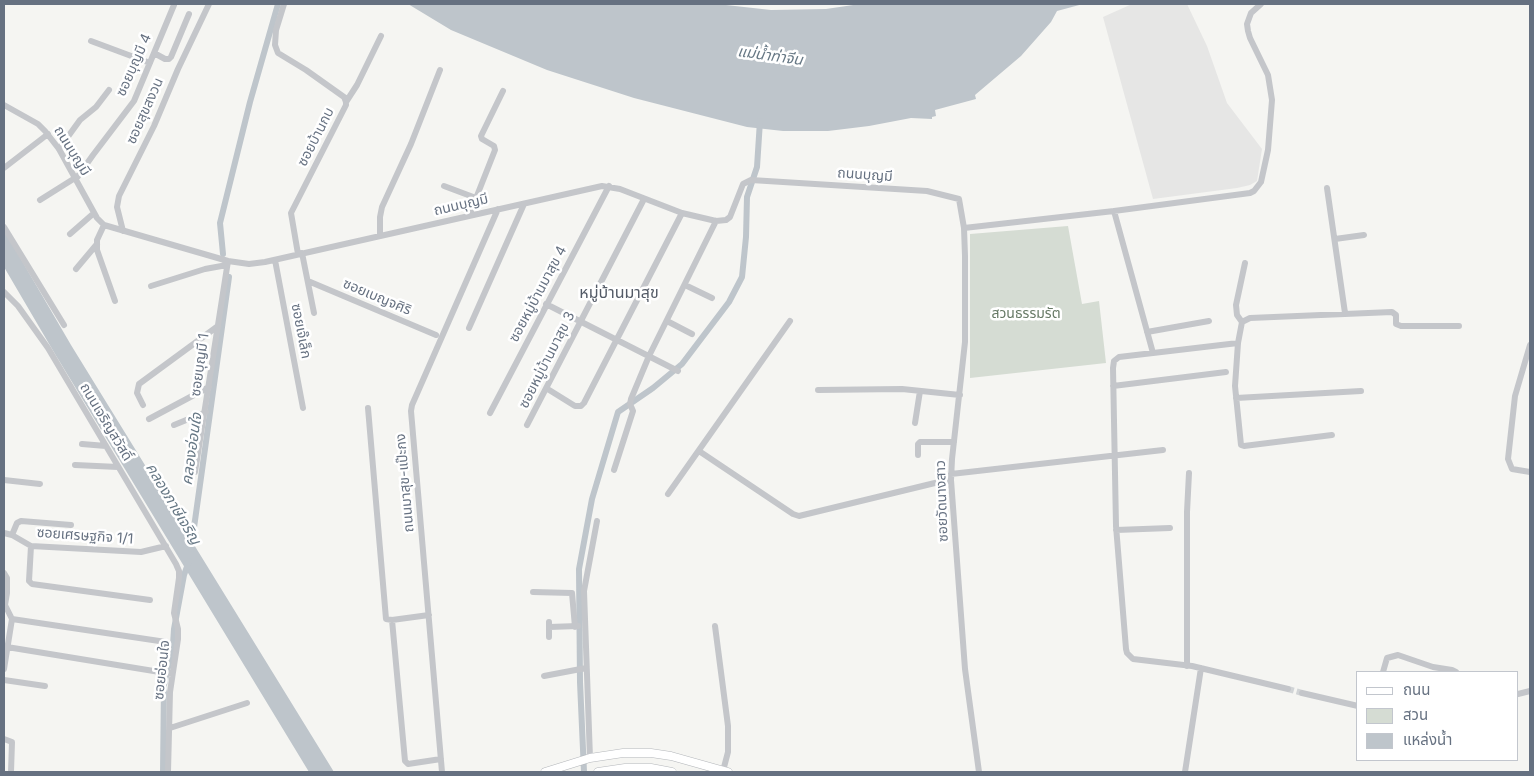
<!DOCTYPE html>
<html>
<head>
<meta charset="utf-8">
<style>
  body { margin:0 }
  #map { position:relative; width:1534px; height:776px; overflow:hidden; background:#f5f5f2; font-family:Inter,"Noto Sans Thai",sans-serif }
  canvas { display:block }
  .frame { position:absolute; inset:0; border:5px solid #667181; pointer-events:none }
  .legend { position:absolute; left:1356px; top:671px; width:162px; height:90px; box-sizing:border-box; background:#fff; border:1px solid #c2c6cd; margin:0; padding:6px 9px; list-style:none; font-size:15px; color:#667181 }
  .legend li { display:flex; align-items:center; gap:10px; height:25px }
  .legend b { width:25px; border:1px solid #c2c6cd }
</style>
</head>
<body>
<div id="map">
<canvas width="1534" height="776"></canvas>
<div class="frame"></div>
<ul class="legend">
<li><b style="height:6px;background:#fff"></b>ถนน</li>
<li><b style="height:14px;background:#d5dcd3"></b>สวน</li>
<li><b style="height:14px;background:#bec5cb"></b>แหล่งน้ำ</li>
</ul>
</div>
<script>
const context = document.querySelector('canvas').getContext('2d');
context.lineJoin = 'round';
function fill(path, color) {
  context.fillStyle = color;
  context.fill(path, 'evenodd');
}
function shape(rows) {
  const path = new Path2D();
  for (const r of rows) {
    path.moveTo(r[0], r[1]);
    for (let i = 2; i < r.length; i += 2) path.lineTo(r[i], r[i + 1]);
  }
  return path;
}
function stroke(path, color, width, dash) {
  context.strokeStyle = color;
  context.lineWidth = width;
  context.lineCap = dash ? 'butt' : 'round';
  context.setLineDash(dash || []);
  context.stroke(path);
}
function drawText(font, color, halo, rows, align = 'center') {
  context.font = font + ' Inter,"Noto Sans Thai",sans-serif';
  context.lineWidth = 5;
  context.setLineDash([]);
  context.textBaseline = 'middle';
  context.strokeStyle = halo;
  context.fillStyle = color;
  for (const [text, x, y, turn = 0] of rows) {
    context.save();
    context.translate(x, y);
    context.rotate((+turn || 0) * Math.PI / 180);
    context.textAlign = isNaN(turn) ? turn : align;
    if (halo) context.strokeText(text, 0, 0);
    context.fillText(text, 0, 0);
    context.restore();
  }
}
const built = shape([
  [1132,4,1187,4,1207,46,1227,103,1262,149,1257,181,1250,185,1237,188,1153,199,1103,17]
]);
const green = shape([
  [1068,226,1082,304,1099,301,1106,363,970,378,970,234]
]);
const water = shape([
  [408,4,717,4,771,10,826,9,860,4,1083,4,1057,11,1051,22,1021,56,975,95,976,99,935,110,936,116,932,117,932,119,911,118,869,126,828,131,783,131,747,127,634,98,547,70,451,30],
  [4,230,71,345,334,772,309,772,55,354,4,267]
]);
const canal = shape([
  [223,254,220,223,250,102,278,4],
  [191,549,229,277],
  [163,772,164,685,173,645,174,629,184,575,189,561],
  [584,772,580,682,579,569,592,499,618,412,653,388,682,364,729,302,742,277,746,237,747,197,757,167,760,121]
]);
const minorTunnel = shape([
  [1288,689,1302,693]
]);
const minor = shape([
  [284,4,276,30,275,45,278,53,306,70,344,97,346,102,346,105,291,213,298,254],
  [91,41,150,63],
  [154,53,165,59,169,59,171,57,189,14],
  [346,102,357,85,381,36],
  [4,105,38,124,45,131,59,149,97,218,104,225,228,261,249,264,265,262,602,186,620,189,682,213,716,221,726,220,730,217,743,184,751,180,927,191,959,199,964,228,965,256,965,342,952,459,951,480,965,669,979,772],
  [59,149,80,120,96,107,109,90],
  [4,168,48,134],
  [76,179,93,155,134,101,174,5],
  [444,186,476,198],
  [1327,188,1345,313],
  [40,200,75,178],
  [1114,211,1153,353],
  [469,216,495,150,494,146,482,139,481,136,503,91],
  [104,225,97,240,97,250,115,301],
  [4,227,64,325],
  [964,228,1114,211,1250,193,1254,191,1261,182,1268,150,1272,100,1268,75,1250,38,1248,31,1247,24,1251,13,1261,4],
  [123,231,117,207,119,196,154,126,178,69,209,4],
  [70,234,94,213],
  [380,236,380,217,382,207,411,144,440,70],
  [1335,239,1364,235],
  [302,253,314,313],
  [275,260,303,408],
  [76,269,97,244],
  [308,281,436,335],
  [685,285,712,298],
  [151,286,205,269,227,265],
  [4,292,18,306,48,348,176,564,179,571,179,578,174,613,178,629,178,639,170,692,168,772],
  [546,304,678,371],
  [667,321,692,334],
  [1242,322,1237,315,1236,305,1245,263],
  [469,328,524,204],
  [1147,332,1209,321],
  [1238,343,1119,357,1114,361,1113,368,1116,526,1126,649,1127,653,1133,659,1192,666,1288,689],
  [1530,345,1515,396,1508,459,1512,469,1530,472],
  [1113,386,1226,372],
  [546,388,575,406,581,406,584,403,682,213],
  [818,390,902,389,960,395],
  [1236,398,1361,391],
  [143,405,137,393,139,384,218,326],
  [368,408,386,619,392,620,429,615],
  [490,413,609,186],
  [149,419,209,387],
  [915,423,920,391],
  [174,425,206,412],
  [527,425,644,199],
  [1332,435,1244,446,1241,445,1235,386,1238,343,1242,322,1250,318,1392,312,1396,315,1396,324,1401,326,1459,326],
  [82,444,106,446],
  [699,451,793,514,799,516,939,482,951,480],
  [918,455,918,444,920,442,954,442],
  [75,465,118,467],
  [614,470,633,411,630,404,631,399,649,356,716,221],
  [195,472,228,261],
  [951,474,1163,450],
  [4,480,40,484],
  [668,494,790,321],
  [1116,530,1170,528],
  [4,533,12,535,31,546,141,552,166,546],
  [12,535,17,523,21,521,71,525],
  [31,546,29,581,32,584,150,600],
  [4,573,7,578,7,593,5,605,12,619,4,669],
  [533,592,572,593,575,627],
  [12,619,166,642],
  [392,620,405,761,408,764,441,759],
  [715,626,728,726,728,752,723,771],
  [549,627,578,626],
  [549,637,549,622],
  [7,647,172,674],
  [1187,666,1187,512,1189,473],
  [1383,672,1387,658,1398,655,1433,667,1452,670,1456,672],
  [544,676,586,668],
  [4,680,45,686],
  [1302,693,1358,706],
  [1518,694,1530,691],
  [170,728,247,703],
  [4,739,12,742,11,772],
  [590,758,584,591,597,521],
  [442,772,411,411,412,405,498,209],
  [1185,772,1201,668]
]);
const major = shape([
  [545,772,590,758,623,753,651,753,671,756,728,772],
  [598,772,625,768,651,768,672,772]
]);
const streetNames = [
  ["ซอยบุญมี 4",134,65,-66],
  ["ซอยสุขสงวน",145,111,-66],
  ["ซอยบ้านกบ",316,137,-63],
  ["ถนนบุญมี",72,151,58],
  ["ถนนบุญมี",865,175,4],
  ["ถนนบุญมี",461,205,-13],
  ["ซอยหมู่บ้านมาสุข 4",538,294,-62],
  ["ซอยเบญจศิริ",377,297,23],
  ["ซอยเจ๊เล็ก",301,331,79],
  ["ซอยหมู่บ้านมาสุข 3",547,360,-63],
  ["ซอยบุญมี 1",200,365,-82],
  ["ถนนเจริญสวัสดิ์",106,422,59],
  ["ถนนมาสุข-แป๊ะกง",405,483,-95],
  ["ซอยวัดนางสาว",942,501,-92],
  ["ซอยเศรษฐกิจ 1/1",85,536,4],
  ["ซอยอ่อนใจ",162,670,-84]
];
const parkNames = [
  ["สวนธรรมรัต",1026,314]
];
const waterNames = [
  ["แม่น้ำท่าจีน",770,56,8],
  ["คลองอ่อนใจ",192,449,-82],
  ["คลองภาษีเจริญ",173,504,59]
];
const quarterNames = [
  ["หมู่บ้านมาสุข",619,293]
];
fill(built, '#e6e6e5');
fill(green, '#d5dcd3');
fill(water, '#bec5cb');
stroke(canal, '#bec5cb', 6);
stroke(minorTunnel, '#d1d4d6', 6, [6, 3]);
stroke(major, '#b4b7bb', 9);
stroke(minor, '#c4c6ca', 6);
stroke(major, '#fff', 8);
drawText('14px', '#667181', '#fff', streetNames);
drawText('14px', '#667965', '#fff', parkNames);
drawText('italic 15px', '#677885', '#fff', waterNames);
drawText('16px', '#545b67', '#fff', quarterNames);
</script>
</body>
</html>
